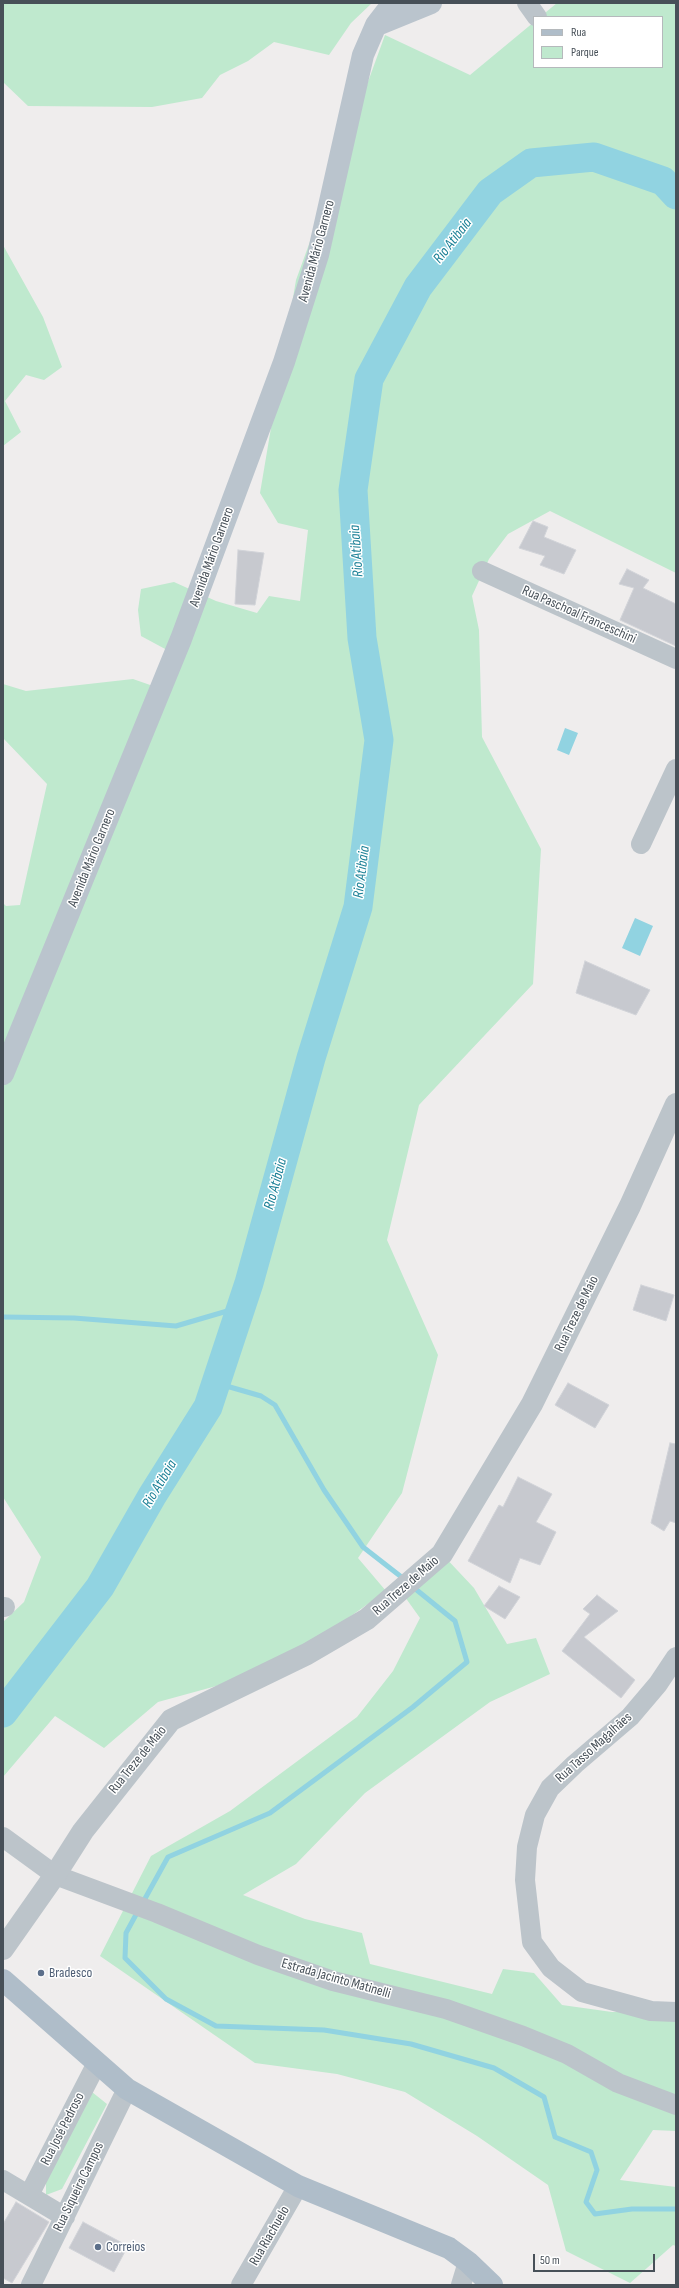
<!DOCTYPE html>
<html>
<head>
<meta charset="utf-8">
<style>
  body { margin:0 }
  #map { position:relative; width:679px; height:2288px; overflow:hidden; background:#efeded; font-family:"Sofia Sans Condensed",sans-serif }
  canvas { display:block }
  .frame { position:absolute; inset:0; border:4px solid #475058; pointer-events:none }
  .legend { position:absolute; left:533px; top:16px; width:130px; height:52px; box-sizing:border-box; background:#fff; border:1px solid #b5b9bc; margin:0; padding:5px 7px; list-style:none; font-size:12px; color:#475058 }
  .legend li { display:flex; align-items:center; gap:8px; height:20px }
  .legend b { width:20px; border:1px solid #b5b9bc }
  .scale { position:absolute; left:533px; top:2254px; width:122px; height:18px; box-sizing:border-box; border:2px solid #475058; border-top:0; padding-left:5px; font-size:12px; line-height:14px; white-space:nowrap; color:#475058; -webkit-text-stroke:3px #fff; paint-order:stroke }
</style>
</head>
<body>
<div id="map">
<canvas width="679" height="2288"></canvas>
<div class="frame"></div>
<ul class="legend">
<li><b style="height:5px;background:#afbdc9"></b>Rua</li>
<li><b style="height:11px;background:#bfe9ce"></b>Parque</li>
</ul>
<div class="scale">50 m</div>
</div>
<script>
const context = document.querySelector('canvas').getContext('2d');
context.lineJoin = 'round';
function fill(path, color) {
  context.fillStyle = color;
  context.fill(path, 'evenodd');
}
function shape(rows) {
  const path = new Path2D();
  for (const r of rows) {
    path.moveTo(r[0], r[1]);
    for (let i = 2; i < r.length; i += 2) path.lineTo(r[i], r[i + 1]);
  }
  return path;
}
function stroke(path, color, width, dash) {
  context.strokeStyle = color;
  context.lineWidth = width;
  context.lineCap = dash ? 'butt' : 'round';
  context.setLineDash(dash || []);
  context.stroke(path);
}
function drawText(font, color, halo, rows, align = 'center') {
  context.font = font + ' "Sofia Sans Condensed",sans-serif';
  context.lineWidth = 3;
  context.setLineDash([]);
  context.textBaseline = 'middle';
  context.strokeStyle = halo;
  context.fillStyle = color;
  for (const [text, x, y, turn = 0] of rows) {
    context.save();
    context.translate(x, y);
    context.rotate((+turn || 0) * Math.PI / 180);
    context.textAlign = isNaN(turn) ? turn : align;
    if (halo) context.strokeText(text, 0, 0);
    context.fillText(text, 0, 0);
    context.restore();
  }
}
const green = shape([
  [3,3,372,3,351,23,329,55,274,42,248,61,220,75,202,98,152,107,28,106,3,82],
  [557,3,676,3,676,573,550,511,508,534,489,559,472,596,479,630,482,737,541,849,533,984,419,1105,387,1240,438,1355,402,1493,358,1558,386,1591,309,1646,220,1685,158,1702,104,1748,55,1716,3,1777,3,1622,24,1602,41,1557,3,1497,3,903,6,906,20,905,47,784,3,738,3,684,26,691,133,679,153,686,167,650,141,636,138,610,141,589,174,582,216,601,257,613,269,596,300,601,308,530,278,523,260,493,296,280,385,35,470,75,534,22,534,67,662,67,662,17,540,17],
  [3,245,43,317,62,367,44,380,26,375,5,401,21,432,3,446],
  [442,1554,474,1588,507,1644,536,1638,550,1674,490,1702,365,1793,296,1864,243,1895,305,1919,362,1933,370,1964,492,1994,503,1969,534,1973,562,2005,612,2012,676,2012,676,2131,653,2130,620,2180,676,2187,676,2246,673,2245,630,2283,566,2251,548,2185,477,2136,405,2092,337,2074,255,2063,100,1956,151,1856,230,1811,357,1717,393,1671,420,1618,405,1597],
  [92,2092,107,2104,62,2189,46,2195,46,2179]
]);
const water = shape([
  [565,728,578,733,569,755,557,750],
  [635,918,653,926,640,956,622,948]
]);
const stream = shape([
  [3,1317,74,1318,176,1326,241,1307],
  [216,1383,261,1396,275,1405,324,1490,363,1547,404,1579],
  [142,1904,168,1857,270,1813,413,1707,467,1662,455,1621,413,1587],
  [138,1911,126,1933,125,1958,166,1999,216,2026,324,2030,411,2044,494,2068,544,2097,555,2137,591,2152,597,2170,586,2202,595,2214,632,2209,676,2209]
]);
const river = shape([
  [3,1713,100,1587,152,1496,208,1407,249,1283,311,1058,358,907,379,740,362,638,353,490,369,379,418,287,490,192,531,163,594,157,663,181,676,195]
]);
const building = shape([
  [533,521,548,527,544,537,576,550,564,574,540,565,545,556,519,548,533,521],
  [238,550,264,553,255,605,235,604,238,550],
  [627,569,649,580,643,588,676,604,676,646,620,620,634,588,619,584,627,569],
  [585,961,650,990,636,1015,576,993,585,961],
  [641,1285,674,1295,666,1321,633,1310,641,1285],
  [568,1383,609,1405,595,1428,555,1405,568,1383],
  [670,1443,676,1444,676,1523,670,1521,664,1531,651,1523,670,1443],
  [518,1477,552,1494,536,1522,556,1532,540,1565,520,1558,510,1583,468,1561,499,1505,503,1507,518,1477],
  [499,1586,520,1597,505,1619,484,1606,499,1586],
  [597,1595,618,1611,584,1637,635,1680,621,1698,562,1651,590,1614,583,1609,597,1595],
  [16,2202,49,2222,12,2283,3,2278,3,2224,16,2202],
  [83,2222,128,2246,114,2272,69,2248,83,2222]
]);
const minor = shape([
  [527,3,537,17],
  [482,571,676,659],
  [641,844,676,769],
  [3,1607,5,1607],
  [676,1657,658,1684,630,1717,575,1764,550,1788,535,1815,527,1847,525,1880,532,1942,551,1968,582,1992,651,2011,676,2012],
  [3,1837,55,1875,157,1913,258,1955,333,1981,446,2009,523,2036,567,2054,618,2083,676,2105],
  [3,2180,65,2217],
  [29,2195,97,2063],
  [31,2285,127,2089],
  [241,2285,298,2186],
  [461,2285,468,2262]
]);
const tertiary = shape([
  [3,1949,55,1875,83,1831,171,1720,307,1654,367,1619,442,1554,532,1404,630,1206,676,1104]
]);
const secondary = shape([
  [377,25,431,3],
  [3,1074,181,639,284,362,318,255,363,55,376,25,393,3]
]);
const primary = shape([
  [3,1980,127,2089,298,2186,449,2248,468,2262,492,2285]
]);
const markers = [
  [41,1973,4,"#5c6f8a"],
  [98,2247,4,"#5c6f8a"]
];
const streetNames = [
  ["Avenida Mário Garnero",317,251,-75],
  ["Avenida Mário Garnero",212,557,-70],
  ["Rua Paschoal Franceschini",579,615,24],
  ["Avenida Mário Garnero",92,858,-68],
  ["Rua Treze de Maio",577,1314,-64],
  ["Rua Treze de Maio",406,1586,-41],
  ["Rua Tasso Magalhães",594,1748,-42],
  ["Rua Treze de Maio",138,1760,-51],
  ["Estrada Jacinto Matinelli",336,1979,16],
  ["Rua José Pedroso",63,2129,-63],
  ["Rua Siqueira Campos",79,2187,-64],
  ["Rua Riachuelo",270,2236,-60]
];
const serviceNames = [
  ["Bradesco",49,1973],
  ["Correios",106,2247]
];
const waterNames = [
  ["Rio Atibaia",453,241,-52],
  ["Rio Atibaia",357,551,-94],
  ["Rio Atibaia",362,872,-83],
  ["Rio Atibaia",276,1184,-75],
  ["Rio Atibaia",160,1484,-59]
];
fill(green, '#bfe9ce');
fill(water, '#91d3e1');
stroke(stream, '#91d3e1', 5);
stroke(river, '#91d3e1', 29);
fill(building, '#c7c9cf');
stroke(building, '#d1d3d8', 1);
stroke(minor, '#bcc4ca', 20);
stroke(tertiary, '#bcc4ca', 22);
stroke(secondary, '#bac4cd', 22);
stroke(primary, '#afbdc9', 22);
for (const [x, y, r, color] of markers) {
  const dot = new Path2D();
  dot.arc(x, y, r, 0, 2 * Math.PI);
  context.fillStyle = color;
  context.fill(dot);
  stroke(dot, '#fff', 1.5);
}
drawText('14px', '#475058', '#fff', streetNames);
drawText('14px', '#4e5e75', '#fff', serviceNames, 'left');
drawText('italic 15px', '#1b8096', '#fff', waterNames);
</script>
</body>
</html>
